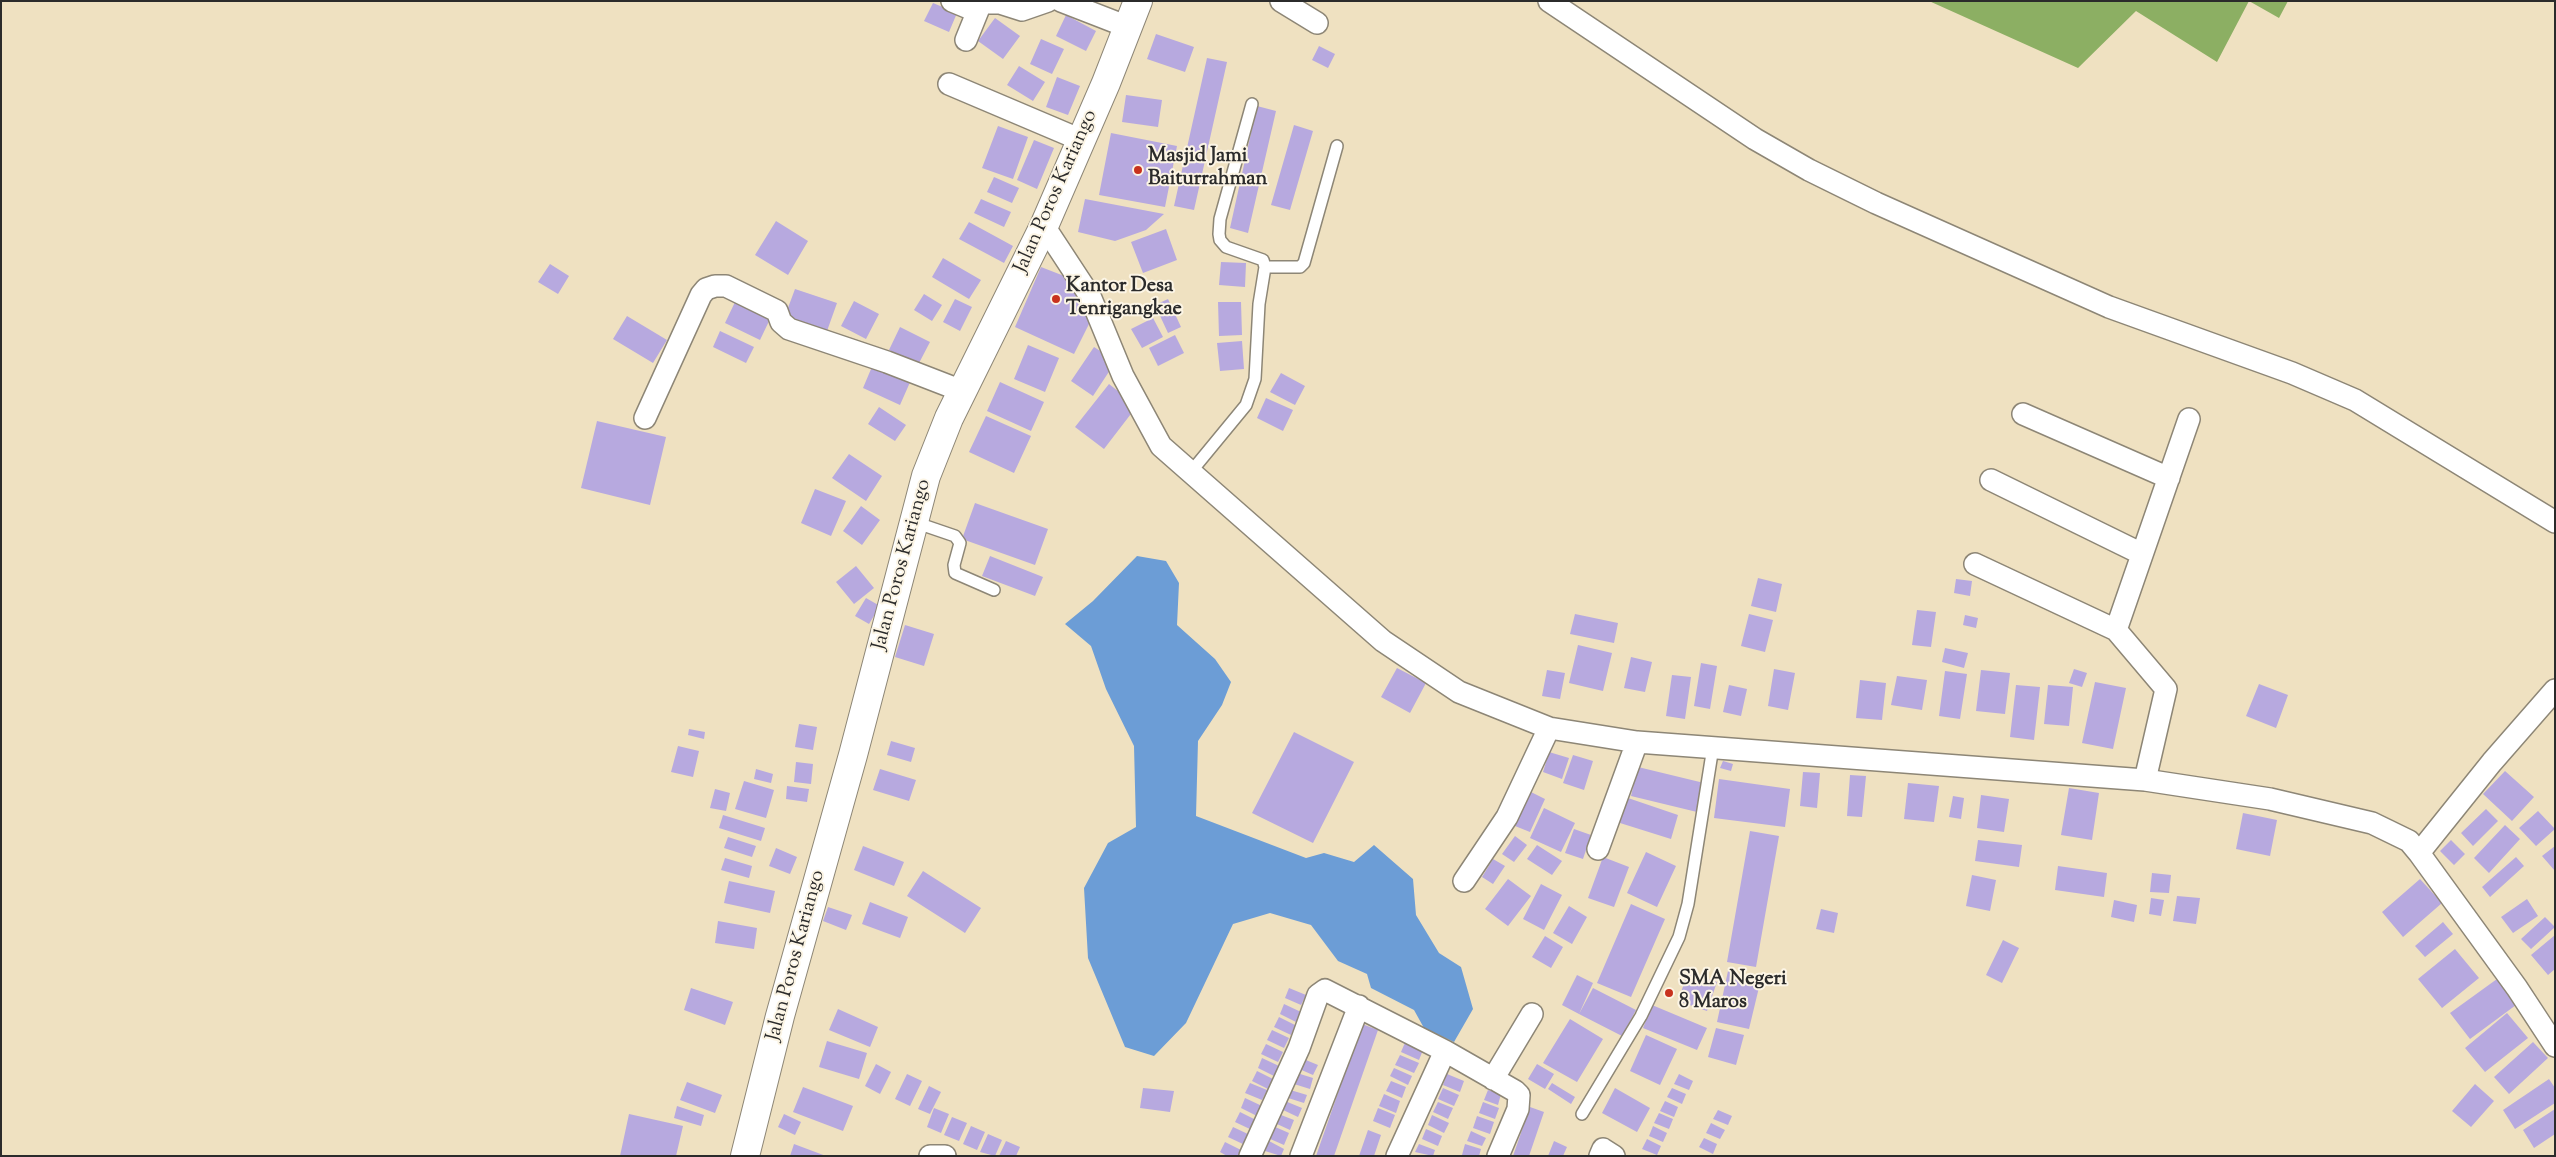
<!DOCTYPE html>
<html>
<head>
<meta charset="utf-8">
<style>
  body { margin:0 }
  #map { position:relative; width:2556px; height:1157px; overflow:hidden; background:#efe1c1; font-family:"Sorts Mill Goudy",serif }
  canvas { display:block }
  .frame { position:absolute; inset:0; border:2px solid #2b2b2b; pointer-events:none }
</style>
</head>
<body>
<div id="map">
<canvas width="2556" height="1157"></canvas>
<div class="frame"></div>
</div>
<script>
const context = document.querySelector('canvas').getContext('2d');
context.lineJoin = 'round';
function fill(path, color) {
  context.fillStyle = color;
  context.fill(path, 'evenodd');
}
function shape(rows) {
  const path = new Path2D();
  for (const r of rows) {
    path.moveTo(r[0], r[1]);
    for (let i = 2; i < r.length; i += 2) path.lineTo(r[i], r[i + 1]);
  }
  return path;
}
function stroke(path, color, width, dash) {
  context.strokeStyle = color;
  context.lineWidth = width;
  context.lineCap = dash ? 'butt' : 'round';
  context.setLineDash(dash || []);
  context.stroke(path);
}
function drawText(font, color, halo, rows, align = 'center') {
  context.font = font + ' "Sorts Mill Goudy",serif';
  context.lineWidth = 4;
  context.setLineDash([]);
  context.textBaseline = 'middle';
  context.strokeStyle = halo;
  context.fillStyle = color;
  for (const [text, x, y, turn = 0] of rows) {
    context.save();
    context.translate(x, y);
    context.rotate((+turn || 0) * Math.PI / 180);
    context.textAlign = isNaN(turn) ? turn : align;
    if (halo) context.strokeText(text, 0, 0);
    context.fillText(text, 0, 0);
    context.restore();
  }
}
const forest = shape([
  [1929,1,2288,1,2279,18,2249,1,2217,62,2136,11,2078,68]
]);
const water = shape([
  [1137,556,1166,561,1179,583,1177,625,1215,659,1231,682,1222,705,1198,741,1196,816,1306,858,1324,853,1354,862,1374,845,1413,879,1416,915,1439,953,1461,967,1473,1009,1454,1042,1424,1028,1414,1010,1371,988,1367,974,1338,961,1311,925,1270,913,1233,924,1186,1023,1154,1056,1125,1047,1088,958,1084,888,1108,843,1136,827,1134,746,1106,689,1091,646,1065,624,1093,601]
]);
const building = shape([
  [933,3,957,13,949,32,924,21],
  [1066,15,1096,31,1086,51,1056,36],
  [995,18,1020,36,1003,59,978,41],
  [1156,34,1194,47,1185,72,1147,59],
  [1041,39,1064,49,1052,74,1030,64],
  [1319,46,1335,54,1328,68,1312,60],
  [1207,58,1227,62,1194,210,1174,206],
  [1019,66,1045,82,1033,101,1007,85],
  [1057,77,1080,86,1068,115,1046,107],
  [1126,95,1162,100,1158,127,1122,122],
  [1257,106,1276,111,1248,233,1230,228],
  [1294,125,1313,131,1290,210,1271,205],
  [998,126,1028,137,1013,179,982,168],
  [1111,133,1177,146,1165,207,1099,195],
  [1034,140,1054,148,1037,189,1017,180],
  [994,177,1019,188,1012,203,987,192],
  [981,199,1011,212,1004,227,974,213],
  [1085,199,1164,214,1146,230,1115,241,1078,232],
  [776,221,808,241,788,275,755,255],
  [969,222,1013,246,1004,263,959,239],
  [1166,229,1177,260,1143,273,1131,242],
  [943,258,981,280,969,299,932,277],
  [1221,262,1246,263,1245,287,1219,285],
  [550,264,569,276,558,294,538,282],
  [1041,267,1077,281,1093,316,1074,354,1015,327],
  [795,289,837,303,827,331,785,316],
  [924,294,942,305,932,321,914,310],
  [955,299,972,307,960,331,943,322],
  [1168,299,1181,327,1168,333,1155,305],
  [736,300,771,317,760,340,725,323],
  [854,301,879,314,866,339,841,326],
  [1218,302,1241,302,1242,335,1219,336],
  [627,316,667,340,653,363,613,339],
  [1153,318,1163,337,1142,348,1131,329],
  [900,327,930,342,918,365,889,350],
  [720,331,754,347,746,363,713,347],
  [1175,335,1184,353,1158,366,1149,348],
  [1242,341,1244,369,1220,371,1217,343],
  [1028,345,1059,358,1045,392,1014,379],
  [1094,347,1116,361,1093,396,1071,381],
  [874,362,911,380,900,405,863,388],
  [1281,373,1305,386,1295,405,1270,392],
  [1000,382,1044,402,1031,431,987,411],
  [1109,384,1137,406,1104,449,1075,427],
  [1266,398,1293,410,1283,431,1257,418],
  [879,407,906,425,895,441,868,424],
  [986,416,1031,436,1014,473,969,452],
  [597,421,666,437,650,505,581,488],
  [849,454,882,476,866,501,832,478],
  [815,489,846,501,831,536,801,523],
  [975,503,1048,529,1035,565,962,539],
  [861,506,880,520,862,545,843,531],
  [990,556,1043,577,1035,596,982,576],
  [856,566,874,588,854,604,836,582],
  [1758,578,1782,584,1776,612,1751,606],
  [1956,579,1972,581,1970,596,1954,593],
  [866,598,880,606,869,624,855,616],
  [1917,610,1936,612,1931,647,1912,645],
  [1575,614,1618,623,1614,643,1570,634],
  [1749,614,1773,620,1765,652,1741,646],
  [1965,615,1978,618,1976,628,1963,625],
  [905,625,934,634,924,666,895,657],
  [1578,645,1612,653,1603,691,1569,683],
  [1945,648,1968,653,1964,668,1942,662],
  [1631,657,1652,662,1645,692,1624,688],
  [1701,663,1717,666,1710,709,1694,706],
  [1397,668,1426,683,1410,713,1381,697],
  [1774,669,1795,673,1788,710,1768,706],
  [2074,669,2087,673,2082,687,2069,683],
  [1547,670,1565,673,1560,699,1542,696],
  [1981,670,2010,673,2005,714,1976,711],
  [1945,671,1967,674,1960,719,1939,716],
  [1672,675,1691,677,1685,719,1666,716],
  [1897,676,1927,680,1922,710,1891,705],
  [1860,680,1886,683,1882,720,1856,718],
  [2095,682,2126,688,2113,749,2082,743],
  [2259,684,2288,695,2276,728,2246,716],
  [1729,685,1747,689,1741,716,1723,712],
  [2016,685,2040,687,2034,740,2010,737],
  [2048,685,2073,687,2069,726,2044,724],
  [799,724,817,727,813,750,795,747],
  [689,729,705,732,704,739,688,735],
  [1294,732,1354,762,1313,843,1252,813],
  [891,741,915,748,911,762,887,755],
  [678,746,699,751,693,777,671,772],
  [1549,752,1569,758,1562,779,1543,772],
  [1573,755,1593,761,1584,790,1563,783],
  [1723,761,1733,764,1731,771,1720,768],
  [796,762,813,764,811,784,794,782],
  [1638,767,1704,783,1697,812,1631,796],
  [756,769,773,774,771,783,754,779],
  [880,769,916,780,909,801,873,790],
  [2505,771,2534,797,2512,821,2483,794],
  [1803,772,1820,773,1817,808,1800,806],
  [1850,775,1866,776,1862,817,1847,816],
  [1719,779,1790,789,1785,827,1714,818],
  [744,781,774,790,766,818,735,809],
  [1908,783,1939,786,1934,822,1904,819],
  [787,786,809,789,807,802,786,799],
  [2069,788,2099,793,2092,840,2061,835],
  [715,789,730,793,726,811,710,808],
  [1531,792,1545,799,1530,832,1515,826],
  [1981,795,2009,799,2004,832,1977,828],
  [1953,796,1964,798,1961,819,1949,817],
  [1628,798,1678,815,1671,839,1620,823],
  [1544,808,1575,823,1561,852,1530,838],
  [2486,809,2498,821,2473,846,2461,833],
  [2538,811,2555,829,2536,846,2519,828],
  [2243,813,2277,820,2270,856,2236,849],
  [723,815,765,828,761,841,719,828],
  [2505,825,2520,839,2489,873,2474,858],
  [1574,829,1591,835,1583,859,1565,853],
  [1750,831,1779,836,1756,967,1727,962],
  [1515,836,1527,845,1514,862,1502,854],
  [728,837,756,846,752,857,724,848],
  [1978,840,2022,845,2019,867,1975,861],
  [2451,840,2465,854,2454,865,2440,851],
  [1537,845,1562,861,1552,875,1527,859],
  [863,846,904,862,894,886,854,870],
  [2555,846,2555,871,2542,856],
  [776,848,797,857,790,874,769,866],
  [1646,852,1676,866,1657,907,1627,893],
  [1603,857,1629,867,1614,907,1588,898],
  [2516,857,2524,866,2490,897,2482,887],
  [725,858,752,866,749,878,721,870],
  [1493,859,1505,866,1493,884,1482,877],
  [2058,866,2107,873,2104,897,2055,890],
  [923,871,981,908,965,933,907,896],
  [2152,873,2171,875,2169,893,2150,892],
  [1972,875,1996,880,1990,911,1966,906],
  [1508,879,1531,896,1508,926,1485,909],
  [2420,879,2442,903,2403,937,2382,912],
  [729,881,775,891,770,913,724,903],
  [1541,884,1562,895,1544,930,1523,919],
  [2177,896,2200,898,2196,924,2173,921],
  [2151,898,2164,900,2161,916,2149,914],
  [2527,899,2538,916,2513,933,2501,917],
  [2114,900,2137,905,2134,922,2111,917],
  [870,902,908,917,900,938,862,924],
  [1631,904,1665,919,1631,997,1597,983],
  [1569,906,1587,917,1572,944,1553,933],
  [828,907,852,915,846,930,823,921],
  [1821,909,1838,913,1834,933,1816,929],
  [2545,917,2555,927,2531,949,2521,939],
  [718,921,757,928,754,949,715,943],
  [2443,922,2453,934,2425,957,2415,946],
  [2555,935,2555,969,2548,975,2531,955],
  [1545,936,1563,947,1551,968,1532,957],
  [2003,940,2019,948,2002,983,1986,975],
  [2455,949,2479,978,2442,1008,2418,979],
  [1728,971,1761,979,1749,1029,1717,1022],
  [1688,972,1717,982,1707,1011,1678,1001],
  [1577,975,1593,983,1579,1014,1562,1005],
  [2497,979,2516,1005,2470,1039,2450,1013],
  [691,988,733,1002,725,1025,684,1010],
  [1289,988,1306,995,1301,1005,1285,998],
  [1593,988,1636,1010,1622,1036,1579,1014],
  [1284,1004,1301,1012,1296,1022,1280,1014],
  [1652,1005,1707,1028,1697,1050,1643,1028],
  [838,1009,878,1027,870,1047,829,1030],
  [2507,1013,2528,1038,2485,1072,2465,1048],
  [1279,1017,1295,1025,1291,1035,1274,1027],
  [1570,1019,1603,1039,1577,1082,1543,1063],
  [1362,1024,1378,1030,1334,1156,1316,1156],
  [1716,1028,1744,1035,1736,1065,1708,1057],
  [1272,1030,1289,1038,1284,1048,1267,1040],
  [1646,1035,1677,1049,1660,1085,1630,1071],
  [1407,1038,1425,1045,1419,1060,1401,1052],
  [827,1041,867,1053,859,1079,819,1067],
  [2533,1042,2548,1058,2509,1094,2494,1077],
  [1266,1044,1283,1052,1278,1062,1261,1054],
  [1400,1055,1419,1063,1414,1073,1395,1065],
  [1262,1058,1279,1066,1274,1076,1258,1068],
  [1301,1058,1318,1065,1313,1075,1297,1068],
  [876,1064,891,1072,880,1094,865,1086],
  [1537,1064,1554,1074,1545,1089,1528,1079],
  [1394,1068,1412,1076,1408,1085,1390,1076],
  [1257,1071,1273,1079,1268,1089,1252,1081],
  [1297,1073,1313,1078,1310,1089,1294,1084],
  [907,1074,922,1081,910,1106,895,1099],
  [1447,1074,1464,1081,1460,1092,1443,1085],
  [1679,1074,1693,1081,1689,1090,1674,1084],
  [2549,1079,2555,1088,2555,1103,2515,1129,2503,1110],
  [1391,1081,1406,1087,1402,1098,1386,1091],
  [687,1082,722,1095,715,1113,680,1100],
  [1250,1083,1267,1090,1262,1100,1245,1093],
  [1552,1083,1575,1097,1571,1104,1548,1089],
  [2475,1084,2494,1101,2471,1127,2452,1111],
  [929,1086,941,1092,930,1114,918,1109],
  [803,1087,853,1106,843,1131,793,1112],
  [1143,1088,1174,1091,1170,1112,1140,1108],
  [1443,1088,1459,1095,1454,1106,1438,1099],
  [1615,1088,1650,1108,1637,1132,1602,1113],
  [1672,1088,1686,1094,1682,1104,1667,1097],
  [1287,1089,1307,1095,1304,1103,1285,1097],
  [1488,1090,1501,1094,1498,1105,1484,1100],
  [1384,1094,1400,1101,1396,1113,1379,1106],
  [1245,1098,1262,1106,1257,1116,1241,1108],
  [1285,1101,1302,1108,1298,1117,1281,1109],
  [1665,1101,1678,1107,1674,1117,1660,1111],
  [1438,1102,1453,1108,1448,1119,1433,1112],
  [1483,1102,1499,1108,1495,1119,1479,1113],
  [677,1106,704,1115,701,1126,674,1118],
  [1530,1107,1544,1112,1529,1156,1513,1156],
  [934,1108,949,1114,941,1133,927,1127],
  [1378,1108,1395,1115,1390,1128,1373,1121],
  [2555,1109,2555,1134,2534,1148,2523,1130],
  [1718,1110,1732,1116,1728,1125,1713,1119],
  [1240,1112,1256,1120,1252,1130,1235,1122],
  [1659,1113,1673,1119,1669,1129,1654,1123],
  [629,1114,683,1126,676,1156,620,1156],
  [784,1114,801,1122,795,1135,778,1127],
  [1281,1115,1294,1120,1290,1130,1277,1124],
  [1432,1115,1449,1123,1444,1133,1428,1125],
  [1477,1116,1494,1122,1490,1134,1473,1128],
  [952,1117,967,1123,959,1141,944,1135],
  [1711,1123,1725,1130,1720,1139,1706,1133],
  [971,1126,985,1132,977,1150,963,1144],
  [1273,1126,1289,1133,1284,1145,1268,1138],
  [1653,1126,1667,1133,1663,1142,1649,1136],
  [1233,1127,1250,1135,1245,1145,1228,1137],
  [1426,1129,1442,1136,1438,1146,1422,1139],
  [1368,1130,1381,1135,1374,1156,1359,1156],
  [1471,1131,1486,1138,1482,1146,1467,1141],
  [988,1134,1002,1140,995,1156,980,1152],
  [1704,1138,1717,1144,1713,1154,1699,1147],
  [1647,1139,1661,1146,1657,1155,1642,1149],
  [1006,1141,1020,1147,1016,1156,999,1156],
  [1269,1141,1284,1149,1281,1156,1265,1151],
  [1554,1141,1567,1147,1563,1156,1548,1156],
  [1225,1142,1241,1150,1239,1156,1227,1156,1220,1152],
  [794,1144,826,1156,790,1156],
  [1419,1144,1435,1150,1433,1156,1415,1152],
  [1465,1144,1481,1149,1479,1156,1462,1155]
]);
const lane = shape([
  [1265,267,1300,267,1304,263,1337,146],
  [1190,473,1246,405,1255,379,1259,304,1265,267,1263,260,1226,247,1220,240,1219,234,1220,219,1252,104],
  [914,522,955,536,960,543,954,565,955,573,994,590],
  [1582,1114,1641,1016,1679,937,1688,904,1713,747]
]);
const street = shape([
  [952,1,976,11],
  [1061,1,1128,27],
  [1281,1,1317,23],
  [1549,1,1755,139,1809,170,1876,203,2109,307,2292,373,2355,400,2555,522],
  [966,40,981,3,1000,3,1022,10,1048,1],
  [949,84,1081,140],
  [1044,226,1090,296,1123,376,1161,446,1383,641,1459,692,1549,728,1637,742,2145,780,2270,799,2372,823,2409,841,2419,853,2517,988,2555,1046],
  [2023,414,2169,478],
  [645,418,701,295,706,289,715,286,726,286,777,311,781,322,789,329,887,362,962,391],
  [1991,480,2142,554],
  [1975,564,2116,630,2166,689,2145,780],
  [2116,630,2189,419],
  [1598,849,1637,742],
  [2419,853,2492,762,2555,690],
  [1464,881,1507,817,1549,728],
  [1493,1079,1532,1014],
  [930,1156,945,1156],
  [1250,1156,1299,1048,1318,995,1325,990,1445,1051,1515,1091,1519,1095,1518,1109,1498,1156],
  [1301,1156,1359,1006],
  [1397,1156,1445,1051],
  [1600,1156,1603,1149,1614,1156]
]);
const secondary = shape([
  [745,1156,780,1016,853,755,926,476,949,418,1044,226,1106,83,1138,1]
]);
const markers = [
  [1138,170,5,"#c8321e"],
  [1056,299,5,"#c8321e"],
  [1669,993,5,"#c8321e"]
];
const poiNames = [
  ["Masjid Jami",1148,158],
  ["Baiturrahman",1148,181],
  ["Kantor Desa",1066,288],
  ["Tenrigangkae",1066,311],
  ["SMA Negeri",1679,981],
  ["8 Maros",1679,1004]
];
const streetNames = [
  ["Jalan Poros Kariango",1057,192,-66],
  ["Jalan Poros Kariango",903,565,-75],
  ["Jalan Poros Kariango",797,956,-75]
];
fill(forest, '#8caf63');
fill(water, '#6c9dd6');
fill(building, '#b7a9df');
stroke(lane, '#8d8676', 14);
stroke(street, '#8d8676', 24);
stroke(secondary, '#8d8676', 30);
stroke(lane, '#fff', 11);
stroke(street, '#fff', 21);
stroke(secondary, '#fff', 28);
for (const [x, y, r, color] of markers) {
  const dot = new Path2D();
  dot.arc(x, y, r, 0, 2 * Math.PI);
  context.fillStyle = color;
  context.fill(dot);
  stroke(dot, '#fcf5e5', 2);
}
drawText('bold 20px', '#2b2b2b', '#fcf5e5', poiNames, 'left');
drawText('20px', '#2b2b2b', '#fcf5e5', streetNames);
</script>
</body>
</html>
